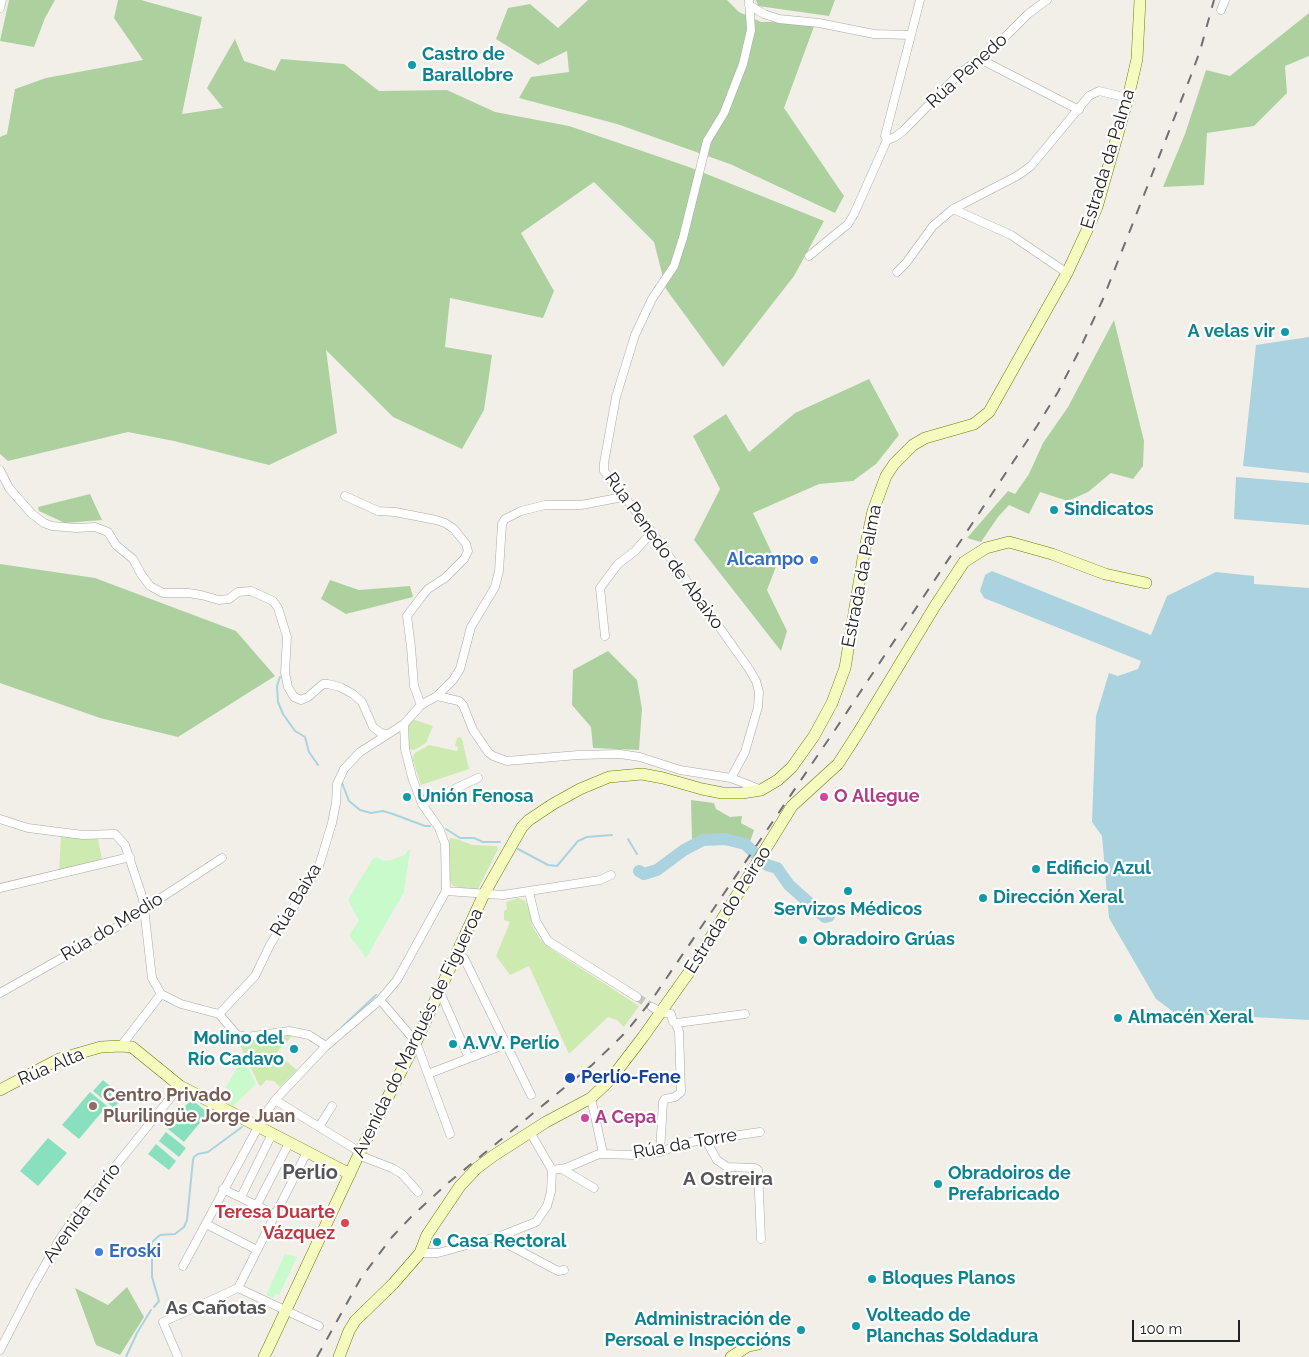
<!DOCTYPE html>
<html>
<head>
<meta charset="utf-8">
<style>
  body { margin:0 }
  #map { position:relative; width:1309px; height:1357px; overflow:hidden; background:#f2efe9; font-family:Raleway,sans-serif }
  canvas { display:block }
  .scale { position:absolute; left:1132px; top:1320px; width:108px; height:22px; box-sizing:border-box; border:2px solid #222; border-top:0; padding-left:6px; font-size:15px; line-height:18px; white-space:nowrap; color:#222; -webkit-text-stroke:4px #fff; paint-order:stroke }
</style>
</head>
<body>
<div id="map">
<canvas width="1309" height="1357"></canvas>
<div class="scale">100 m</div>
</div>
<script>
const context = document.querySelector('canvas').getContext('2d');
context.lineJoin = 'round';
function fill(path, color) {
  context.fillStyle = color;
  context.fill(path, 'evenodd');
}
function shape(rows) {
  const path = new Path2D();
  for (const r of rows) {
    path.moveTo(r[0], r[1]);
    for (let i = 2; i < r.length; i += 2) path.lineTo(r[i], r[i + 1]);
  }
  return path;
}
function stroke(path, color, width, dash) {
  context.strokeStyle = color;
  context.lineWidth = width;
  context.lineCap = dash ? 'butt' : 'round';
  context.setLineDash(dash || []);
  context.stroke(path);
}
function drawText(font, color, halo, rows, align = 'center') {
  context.font = font + ' Raleway,sans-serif';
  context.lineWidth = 4.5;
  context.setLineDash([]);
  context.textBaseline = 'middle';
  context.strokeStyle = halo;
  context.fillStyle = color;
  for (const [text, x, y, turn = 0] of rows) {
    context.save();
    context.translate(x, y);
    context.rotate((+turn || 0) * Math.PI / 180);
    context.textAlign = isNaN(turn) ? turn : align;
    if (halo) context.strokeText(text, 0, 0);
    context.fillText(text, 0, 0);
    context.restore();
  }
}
const grass = shape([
  [412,719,433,726,426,743,414,750,409,749,408,746,409,725],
  [460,737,462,739,469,769,421,785,412,758,415,753,429,745,457,751,458,747,455,746,457,738],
  [61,836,98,839,102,859,59,870],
  [450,838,457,839,472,845,497,846,498,849,477,891,453,886,449,879,448,846],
  [518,898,525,901,529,907,532,925,540,939,551,949,639,1006,624,1027,617,1020,608,1017,569,1054,529,966,510,975,496,956,510,922,504,920,504,911,507,909,506,902],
  [279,1034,292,1036,276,1053,297,1070,280,1087,274,1081,266,1080,261,1086,259,1085,238,1041]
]);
const forest = shape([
  [9,0,55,0,45,18,34,47,0,41],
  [118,0,141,0,202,17,182,114,223,108,207,88,235,39,244,61,275,71,281,59,344,64,379,91,447,90,495,112,569,126,689,167,824,221,794,276,723,367,666,289,654,242,594,182,521,233,554,291,543,318,450,298,445,347,492,355,484,410,462,449,393,417,326,350,337,433,269,465,174,441,128,432,8,461,0,454,0,137,7,134,15,89,46,78,143,60,114,18],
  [588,0,727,0,739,12,761,22,816,21,784,108,844,196,835,213,730,164,617,124,519,98,531,77,569,72,567,51,538,65,496,39,508,8,530,4,558,28],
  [756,0,835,0,829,16,758,6],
  [1309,13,1309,56,1285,66,1287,93,1254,126,1207,133,1204,185,1163,187,1185,134,1206,70,1230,76],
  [1114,320,1144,441,1143,466,1133,479,1111,473,1088,492,1068,501,1040,492,1029,514,1009,505,998,517,981,542,967,538,1008,491,1015,494,1029,474,1043,443,1068,407],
  [869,379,899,435,876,464,853,481,819,484,753,513,777,564,767,590,787,631,781,651,694,540,720,489,693,436,726,414,749,452,795,413],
  [90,494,102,520,65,523,39,511,38,507],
  [0,564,95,578,236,631,275,676,178,737,100,718,0,683],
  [330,580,359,590,410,586,413,597,346,614,321,599],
  [608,651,637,680,642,709,639,750,593,748,591,727,572,705,573,670],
  [691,800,714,803,716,809,730,817,742,816,741,823,754,830,750,842,718,835,692,840],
  [127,1287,144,1317,120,1355,96,1345,75,1288,108,1305]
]);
const park = shape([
  [408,850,410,850,404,892,366,958,349,935,359,921,348,900,372,860,376,857,383,861,391,860,405,855],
  [243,1058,256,1084,233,1106,219,1099],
  [285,1254,297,1257,279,1295,276,1294,273,1298,266,1295]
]);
const pitch = shape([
  [103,1080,123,1097,114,1108,93,1091],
  [90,1092,107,1106,79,1139,62,1125],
  [191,1099,208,1113,184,1142,168,1129],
  [166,1132,186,1148,179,1157,159,1141],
  [48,1138,67,1153,38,1186,20,1171],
  [156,1144,176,1161,169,1170,148,1154]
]);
const water = shape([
  [1309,337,1309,473,1243,466,1256,345],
  [1236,477,1309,483,1309,525,1234,519],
  [992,571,1151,635,1167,596,1216,572,1254,576,1254,584,1309,588,1309,1020,1175,1013,1156,999,1109,918,1102,836,1092,822,1096,716,1109,673,1118,676,1138,669,1141,661,984,598,980,591,985,575]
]);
const stream = shape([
  [280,677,277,686,278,702,283,714,295,731,305,737,309,752,318,765],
  [342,783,349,801,360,810,371,813,383,811,393,814,425,826,430,826],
  [446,829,460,838,474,838,483,842,500,842],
  [628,839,637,854],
  [518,849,548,865,557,866,578,841,587,837,612,835],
  [342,1027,376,995],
  [154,1307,159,1301,152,1277,152,1242,160,1235,175,1234,184,1227,187,1220,193,1160,194,1157,198,1154,208,1152,242,1127],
  [126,1357,137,1333,151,1310]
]);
const river = shape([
  [639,871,644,874,657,870,684,850,703,840,725,839,745,844,767,865,777,868,789,885,825,917,829,916]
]);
const streetTunnel = shape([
  [637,997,652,1007]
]);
const street = shape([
  [749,5,764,14,779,19,819,23,874,34,910,35],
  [0,8,2,0],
  [1221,10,1225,0],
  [980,59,1079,110],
  [887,140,895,137,903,131,959,74,993,49,1028,14,1047,0],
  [887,140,885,136,920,0],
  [953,209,1011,235,1067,273],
  [809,256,848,224,854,214,887,140],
  [897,272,906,263,933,226,953,209,1017,176,1031,166,1089,96,1099,91,1128,98],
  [0,470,9,488,32,514,44,523,52,526,76,528,95,527,108,532,116,545,133,559,141,574,150,586,163,593,188,593,201,595,219,600,229,599,238,592,251,591,273,601,278,608,287,637,285,673,288,687,294,697,301,700,308,697,323,684,328,684,340,687,353,694,362,702,373,727,381,733,388,734],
  [345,496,378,511,395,512,436,520,445,523,454,529,466,544,468,551,464,559,445,578,428,589,422,596,407,616,411,647,414,686,421,705],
  [605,636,600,588,618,564,635,551,652,532],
  [437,696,459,701,463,705,473,730,488,752,493,756,507,761,578,755,620,754,640,757,680,770,731,778,759,789],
  [731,778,745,752,758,707,759,692,756,681,749,669,652,532,604,471,604,463,616,397,635,335,652,299,674,266,683,238,707,141,724,113,743,64,751,30,749,0],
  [422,804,478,778],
  [0,819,28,828,83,835,115,834,125,845,143,899,152,978,161,994,121,1046],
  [0,888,130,857],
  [446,891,503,895,600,880,611,875],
  [529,892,536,921,548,941,637,997],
  [456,954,464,958,531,1095],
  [439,990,469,1058],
  [0,993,115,928,222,858],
  [161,994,181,1004,219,1014,237,1035,247,1037,289,1031,309,1035,326,1046],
  [380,1000,416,1042,450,1134],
  [652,1007,661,1012,671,1014,673,1022,677,1023,745,1014],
  [219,1014,255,976,270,945,319,866,332,823,336,803,337,784,344,769,360,752,404,724,421,705,437,696,453,680,460,669,471,627,495,587,499,571,502,524,505,519,521,511,545,505,581,505,623,497],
  [428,1074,506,1044],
  [591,1098,603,1153],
  [275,1100,360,1152],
  [319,1127,332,1106],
  [705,1139,717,1160,727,1167,755,1168,758,1170,761,1239],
  [660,1152,663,1102,665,1099,675,1097,681,1092,679,1031,675,1023],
  [358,1155,392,1168,402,1174,418,1192],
  [562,1169,594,1188],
  [552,1170,566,1168,599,1154,636,1155,660,1152,685,1143,760,1132],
  [223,1189,274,1214],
  [241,1197,272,1134],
  [257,1205,289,1143],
  [206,1224,257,1250],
  [503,1235,507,1244,558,1271,564,1270],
  [420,1253,438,1253,503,1235,536,1222,547,1206,551,1192,552,1170,530,1132],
  [183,1266,264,1116,275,1100,326,1046,380,1000,397,980,446,891,445,844,439,828,422,804,412,777,405,749,404,724],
  [238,1288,307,1152],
  [0,1350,32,1288,61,1237,80,1210,180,1086],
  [178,1357,163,1322,238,1288,319,1326]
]);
const secondary = shape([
  [0,1090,59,1059,101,1047,121,1046,132,1047,180,1086,350,1174],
  [264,1357,360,1152,416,1042,484,894,522,827,529,820,553,804,580,789,609,777,642,774,663,778,702,789,722,793,742,793,761,790,778,780,792,767,814,736,832,703,845,668,864,553,873,511,886,476,894,464,913,445,925,438,974,424,989,412,1067,273,1088,228,1097,207,1128,98,1137,59,1140,0],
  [339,1357,349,1331,355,1321,393,1284,420,1253,427,1235,460,1186,477,1168,493,1156,546,1122,591,1098,610,1080,643,1037,692,968,792,806,838,764,858,733,935,606,964,562,986,548,1009,542,1052,554,1105,574,1146,583],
  [731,1357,748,1346,758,1344]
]);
const rail = shape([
  [317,1357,361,1278,392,1237,411,1217,448,1183,592,1065,626,1032,651,1001,841,721,1037,426,1058,392,1078,353,1103,299,1190,78,1200,51,1214,0]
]);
const markers = [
  [412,65,5,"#0f9aa8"],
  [1285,332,5,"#0f9aa8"],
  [1054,510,5,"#0f9aa8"],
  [814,560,5,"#3f7fe0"],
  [407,797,5,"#0f9aa8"],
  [824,797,5,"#d1479c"],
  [1036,869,5,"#0f9aa8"],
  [848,891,5,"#0f9aa8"],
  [983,898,5,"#0f9aa8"],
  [803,940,5,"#0f9aa8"],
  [1118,1018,5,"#0f9aa8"],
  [453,1044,5,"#0f9aa8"],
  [294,1049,5,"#0f9aa8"],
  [570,1078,6,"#1a4fb4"],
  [93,1106,5,"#8d6e63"],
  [585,1118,5,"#d1479c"],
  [938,1184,5,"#0f9aa8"],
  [345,1223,5,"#e0444e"],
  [437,1242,5,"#0f9aa8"],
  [99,1252,5,"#3f7fe0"],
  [872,1279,5,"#0f9aa8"],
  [856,1326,5,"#0f9aa8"],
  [801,1330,5,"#0f9aa8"]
];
const cultureNames = [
  ["Castro de",422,55],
  ["Barallobre",422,76],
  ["A velas vir",1275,332,"right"],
  ["Sindicatos",1064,510],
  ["Unión Fenosa",417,797],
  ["Edificio Azul",1046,869],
  ["Dirección Xeral",993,898],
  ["Servizos Médicos",848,910,"center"],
  ["Obradoiro Grúas",813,940],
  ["Almacén Xeral",1128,1018],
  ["Molino del",284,1039,"right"],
  ["Río Cadavo",284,1060,"right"],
  ["A.VV. Perlío",463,1044],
  ["Obradoiros de",948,1174],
  ["Prefabricado",948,1195],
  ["Casa Rectoral",447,1242],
  ["Bloques Planos",882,1279],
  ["Volteado de",866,1316],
  ["Planchas Soldadura",866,1337],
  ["Administración de",791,1320,"right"],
  ["Persoal e Inspeccións",791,1341,"right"]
];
const streetNames = [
  ["Rúa Penedo",967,71,-42],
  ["Estrada da Palma",1108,159,-73],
  ["Rúa Penedo de Abaixo",664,551,54],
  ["Estrada da Palma",862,576,-79],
  ["Rúa Baixa",296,900,-59],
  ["Estrada do Peirao",728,910,-58],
  ["Rúa do Medio",112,927,-31],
  ["Avenida do Marqués de Figueroa",418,1033,-64],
  ["Rúa Alta",51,1067,-23],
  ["Rúa da Torre",685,1144,-10],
  ["Avenida Tarrío",82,1213,-54]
];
const shopNames = [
  ["Alcampo",804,560],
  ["Eroski",109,1252,"left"]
];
const hotelNames = [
  ["O Allegue",834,797],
  ["A Cepa",595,1118]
];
const transitNames = [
  ["Perlío-Fene",581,1078]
];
const educationNames = [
  ["Centro Privado",103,1096],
  ["Plurilingüe Jorge Juan",103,1117]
];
const healthNames = [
  ["Teresa Duarte",335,1213],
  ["Vázquez",335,1234]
];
const neighbourhoodNames = [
  ["A Ostreira",728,1179],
  ["As Cañotas",216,1308]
];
const quarterNames = [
  ["Perlío",310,1173]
];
fill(grass, '#cdebb0');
fill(forest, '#add19e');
fill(park, '#c8facc');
fill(pitch, '#88e0be');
fill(water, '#aad3df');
stroke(stream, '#aad3df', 2);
stroke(river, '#aad3df', 12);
stroke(streetTunnel, '#c8c6c1', 8, [8, 4]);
stroke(street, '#a9a9a9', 9);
stroke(secondary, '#707d05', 12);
stroke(street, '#fff', 8);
stroke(secondary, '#f7fabf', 11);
stroke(rail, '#707070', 2, [10, 10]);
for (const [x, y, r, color] of markers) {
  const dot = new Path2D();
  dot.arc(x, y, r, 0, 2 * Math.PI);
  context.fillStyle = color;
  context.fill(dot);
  stroke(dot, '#fff', 2);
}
drawText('bold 18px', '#0d838f', '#fff', cultureNames, 'left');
drawText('18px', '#222', '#fff', streetNames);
drawText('bold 18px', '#366cbe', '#fff', shopNames, 'right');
drawText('bold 18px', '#b23c85', '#fff', hotelNames, 'left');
drawText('bold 18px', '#164399', '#fff', transitNames, 'left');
drawText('bold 18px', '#785e54', '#fff', educationNames, 'left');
drawText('bold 18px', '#be3a42', '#fff', healthNames, 'right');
drawText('bold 19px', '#555', '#fff', neighbourhoodNames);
drawText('bold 20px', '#555', '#fff', quarterNames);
</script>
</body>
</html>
